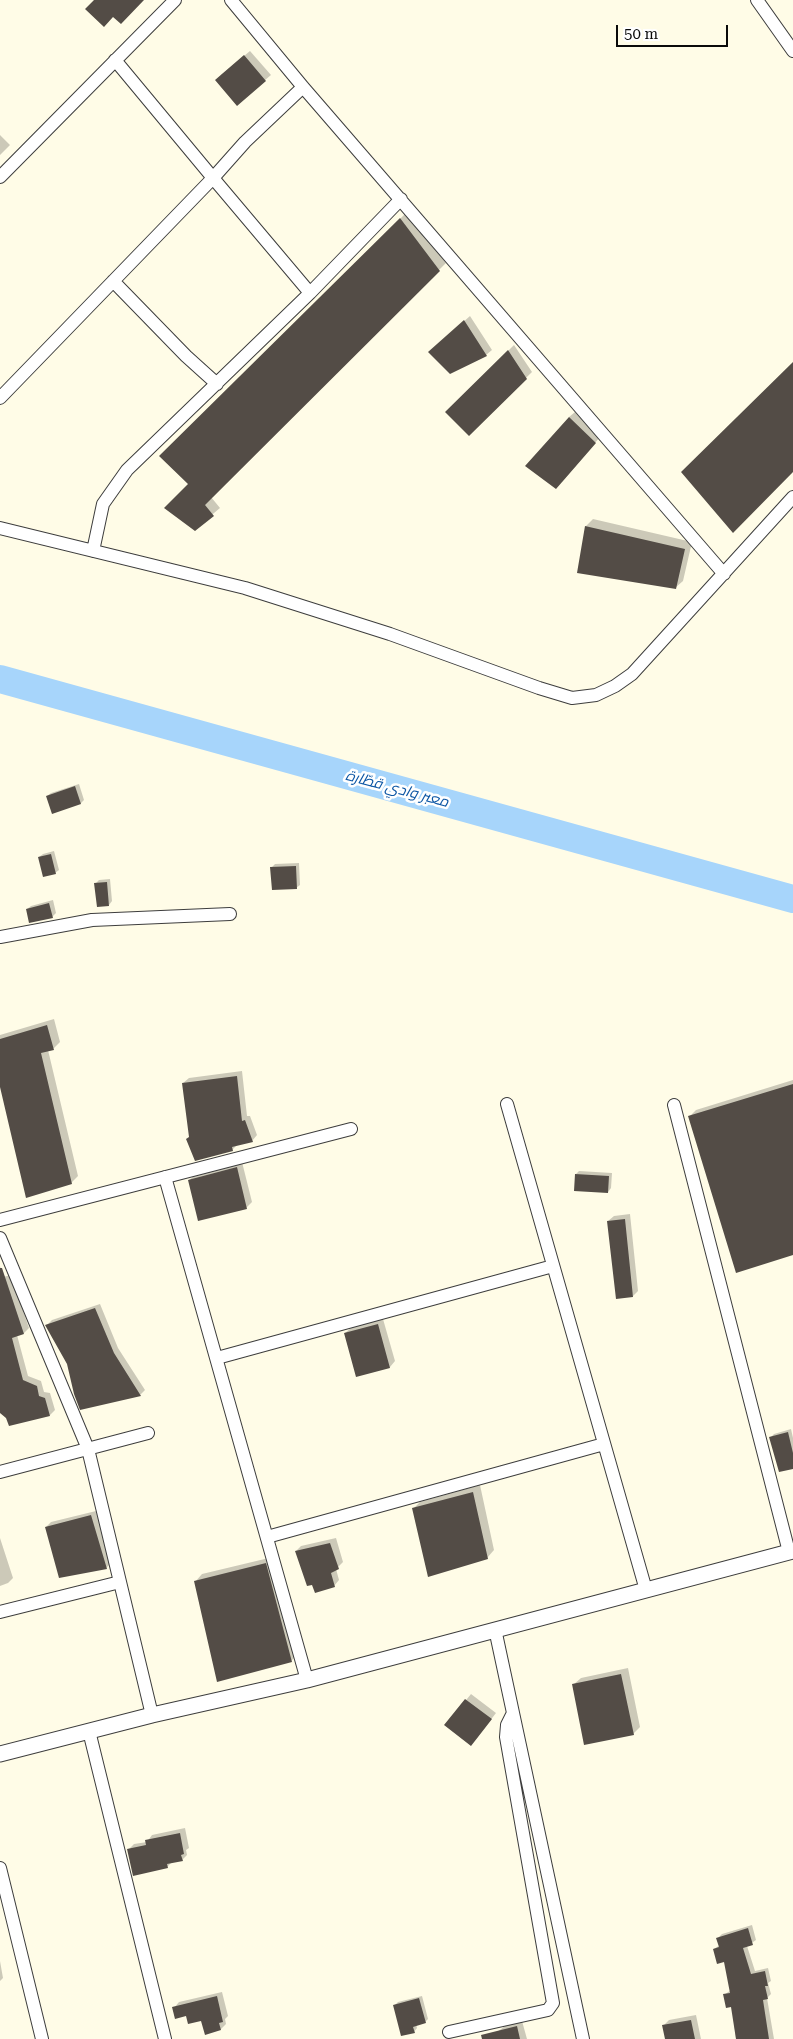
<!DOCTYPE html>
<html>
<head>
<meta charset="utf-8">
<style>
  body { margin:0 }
  #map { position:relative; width:793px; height:2039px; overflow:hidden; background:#fffce7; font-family:"Roboto Serif",serif }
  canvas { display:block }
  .scale { position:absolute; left:616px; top:25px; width:112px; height:22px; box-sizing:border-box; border:2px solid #0a0a0a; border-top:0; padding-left:6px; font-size:15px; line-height:18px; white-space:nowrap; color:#0a0a0a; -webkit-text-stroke:4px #fff; paint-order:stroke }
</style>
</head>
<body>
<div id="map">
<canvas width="793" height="2039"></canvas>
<div class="scale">50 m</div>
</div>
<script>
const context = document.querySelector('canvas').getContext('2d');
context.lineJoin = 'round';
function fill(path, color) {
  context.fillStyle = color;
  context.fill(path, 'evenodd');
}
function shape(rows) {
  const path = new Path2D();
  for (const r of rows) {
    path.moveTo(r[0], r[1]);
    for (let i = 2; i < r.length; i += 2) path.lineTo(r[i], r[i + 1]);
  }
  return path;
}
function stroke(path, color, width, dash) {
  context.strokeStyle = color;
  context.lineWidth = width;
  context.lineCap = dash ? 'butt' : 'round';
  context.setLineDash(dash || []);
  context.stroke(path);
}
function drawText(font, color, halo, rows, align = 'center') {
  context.font = font + ' "Roboto Serif",Cairo,serif';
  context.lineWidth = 5;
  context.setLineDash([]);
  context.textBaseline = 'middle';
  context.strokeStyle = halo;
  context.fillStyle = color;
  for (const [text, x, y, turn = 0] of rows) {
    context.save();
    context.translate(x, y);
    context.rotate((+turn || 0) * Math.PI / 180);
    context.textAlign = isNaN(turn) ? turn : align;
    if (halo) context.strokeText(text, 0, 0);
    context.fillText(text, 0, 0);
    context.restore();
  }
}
const shadow = shape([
  [250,51,271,75,237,104,221,75],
  [0,135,10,145,0,155],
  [407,212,446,263,211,497,220,508,195,529,190,484,161,456],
  [470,316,492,350,486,355,450,373,435,347],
  [514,345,532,372,469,434,447,412],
  [575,412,600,437,562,482,569,417],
  [593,519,692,542,683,581,675,588,579,572,586,526],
  [79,784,84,800,81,803,53,812,47,796,51,793],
  [54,851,59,870,55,873,39,857,43,854],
  [299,863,300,885,296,888,272,867,275,864],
  [110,879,112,901,109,905,96,883,99,880],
  [53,900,56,913,52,917,27,909,31,906],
  [54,1019,60,1042,54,1048,48,1050,78,1176,71,1183,0,1071,0,1035],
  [242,1071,247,1116,250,1116,257,1135,252,1141,238,1144,232,1150,183,1083,189,1078],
  [793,1080,793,1254,689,1117,696,1110],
  [242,1162,252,1202,246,1208,189,1180,195,1175],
  [579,1171,612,1173,611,1188,608,1192,576,1174],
  [630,1214,638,1291,633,1296,608,1221,614,1216],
  [0,1266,3,1277,11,1275,29,1328,24,1333,17,1335,28,1376,41,1381,44,1392,50,1393,55,1410,50,1415,7,1417,0,1412],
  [100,1304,118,1348,145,1390,140,1395,68,1364,47,1325,52,1320],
  [383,1319,395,1361,390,1367,357,1375,345,1333,351,1328],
  [791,1429,793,1438,793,1468,771,1437,774,1434],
  [480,1485,494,1550,487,1558,413,1509,420,1502],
  [96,1511,111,1563,106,1568,46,1527,51,1522],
  [0,1538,13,1578,8,1583,0,1586],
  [336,1538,343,1562,336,1569,339,1580,334,1586,296,1551,301,1546],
  [273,1557,298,1654,291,1661,195,1582,202,1574],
  [628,1668,640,1727,633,1734,573,1685,581,1678],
  [471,1694,496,1713,476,1739,446,1725],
  [185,1828,189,1848,186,1850,187,1855,182,1860,172,1862,167,1867,128,1850,134,1844,147,1842,152,1835],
  [752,1925,756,1940,747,1946,755,1971,768,1968,771,1981,768,1983,771,1994,767,1998,774,2039,736,2039,732,2006,724,1995,731,1990,725,1960,714,1949,720,1945,718,1938,722,1934],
  [0,1961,3,1978,0,1981],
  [222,1992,228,2016,225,2019,226,2024,221,2029,174,2008,179,2002],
  [422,1996,428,2019,425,2022,416,2024,417,2028,414,2032,394,2006,398,2002],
  [696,2015,701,2039,666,2039,663,2026,669,2020],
  [522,2021,527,2039,488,2039,505,2026]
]);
const river = shape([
  [0,679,793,899]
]);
const building = shape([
  [94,0,144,0,121,24,113,17,104,27,85,9],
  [244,55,266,81,237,106,215,80],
  [400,218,440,271,205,505,214,516,195,531,164,508,188,484,159,456],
  [464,320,487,356,450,374,428,352],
  [508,350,527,379,469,436,445,412],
  [793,362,793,472,733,533,681,472],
  [569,417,596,443,556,489,525,466],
  [585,526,685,549,676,589,577,573],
  [75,786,81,804,52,814,46,796],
  [51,854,56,874,43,877,38,857],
  [296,866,297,889,272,890,270,867],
  [107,882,109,906,97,907,94,883],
  [49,903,53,918,29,923,26,909],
  [47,1025,54,1050,41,1053,72,1184,26,1198,0,1087,0,1039],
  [237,1076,242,1121,245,1120,253,1142,232,1147,233,1151,195,1161,186,1139,189,1137,182,1083],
  [793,1084,793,1255,736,1273,688,1116],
  [237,1167,247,1209,198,1221,188,1180],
  [575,1174,609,1176,608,1193,574,1191],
  [625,1219,633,1297,616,1299,607,1221],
  [0,1268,2,1268,24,1334,12,1338,23,1380,37,1386,39,1396,45,1398,50,1416,9,1426,6,1418,0,1413],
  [95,1308,114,1353,141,1396,80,1410,74,1394,67,1364,45,1325],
  [378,1324,390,1368,356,1377,344,1333],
  [788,1432,793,1453,793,1469,779,1472,769,1437],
  [473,1492,488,1559,428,1577,412,1508],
  [91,1515,107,1569,59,1578,45,1527],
  [330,1543,339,1569,331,1573,335,1587,315,1593,312,1585,307,1586,295,1551],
  [266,1563,292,1662,217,1682,194,1581],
  [621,1674,634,1735,584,1745,572,1684],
  [465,1699,492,1719,471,1746,444,1725],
  [180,1833,184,1854,181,1855,183,1861,167,1864,168,1868,133,1876,127,1849,146,1845,145,1840],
  [748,1928,753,1945,743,1948,751,1974,765,1971,768,1986,765,1986,768,1999,763,2000,769,2039,736,2039,731,2007,726,2008,723,1994,730,1993,724,1962,717,1964,713,1949,719,1947,716,1938],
  [217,1996,223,2022,219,2023,221,2030,205,2035,201,2021,188,2024,186,2016,175,2019,172,2007],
  [419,1998,426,2023,413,2027,415,2033,401,2036,393,2005],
  [691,2020,695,2039,665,2039,662,2025],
  [517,2026,520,2039,482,2039,481,2035]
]);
const minor = shape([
  [231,0,303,87,724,574],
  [757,0,793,51],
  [115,60,213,178,310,293],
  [0,177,175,0],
  [113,281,186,356,217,384],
  [0,398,213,178,245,142,303,87],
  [0,528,245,588,390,634,539,688,572,698,596,695,615,686,632,674,793,497],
  [93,551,103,504,127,470,310,293,401,199],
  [0,937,92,920,230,914],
  [507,1104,646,1590],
  [674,1105,789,1552],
  [165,1177,307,1680],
  [0,1220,351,1129],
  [0,1238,88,1449,152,1715],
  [217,1358,553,1266],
  [0,1472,148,1433],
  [267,1537,604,1444],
  [0,1612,120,1582],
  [495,1629,583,2039],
  [89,1731,165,2039],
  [0,1868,42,2039],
  [449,2032,548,2010,553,2003,506,1737,507,1725,513,1713]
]);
const tertiary = shape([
  [0,1754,152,1715,307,1680,793,1551]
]);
const waterNames = [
  ["معبر وادي قطّارة",397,789,15]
];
fill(shadow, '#0003');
stroke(river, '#a7d5fb', 28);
fill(building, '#534c46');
stroke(minor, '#3d3d3d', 14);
stroke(tertiary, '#3d3d3d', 17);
stroke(minor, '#fff', 12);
stroke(tertiary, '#fff', 15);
drawText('italic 15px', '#0b55a4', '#fff', waterNames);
</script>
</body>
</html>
